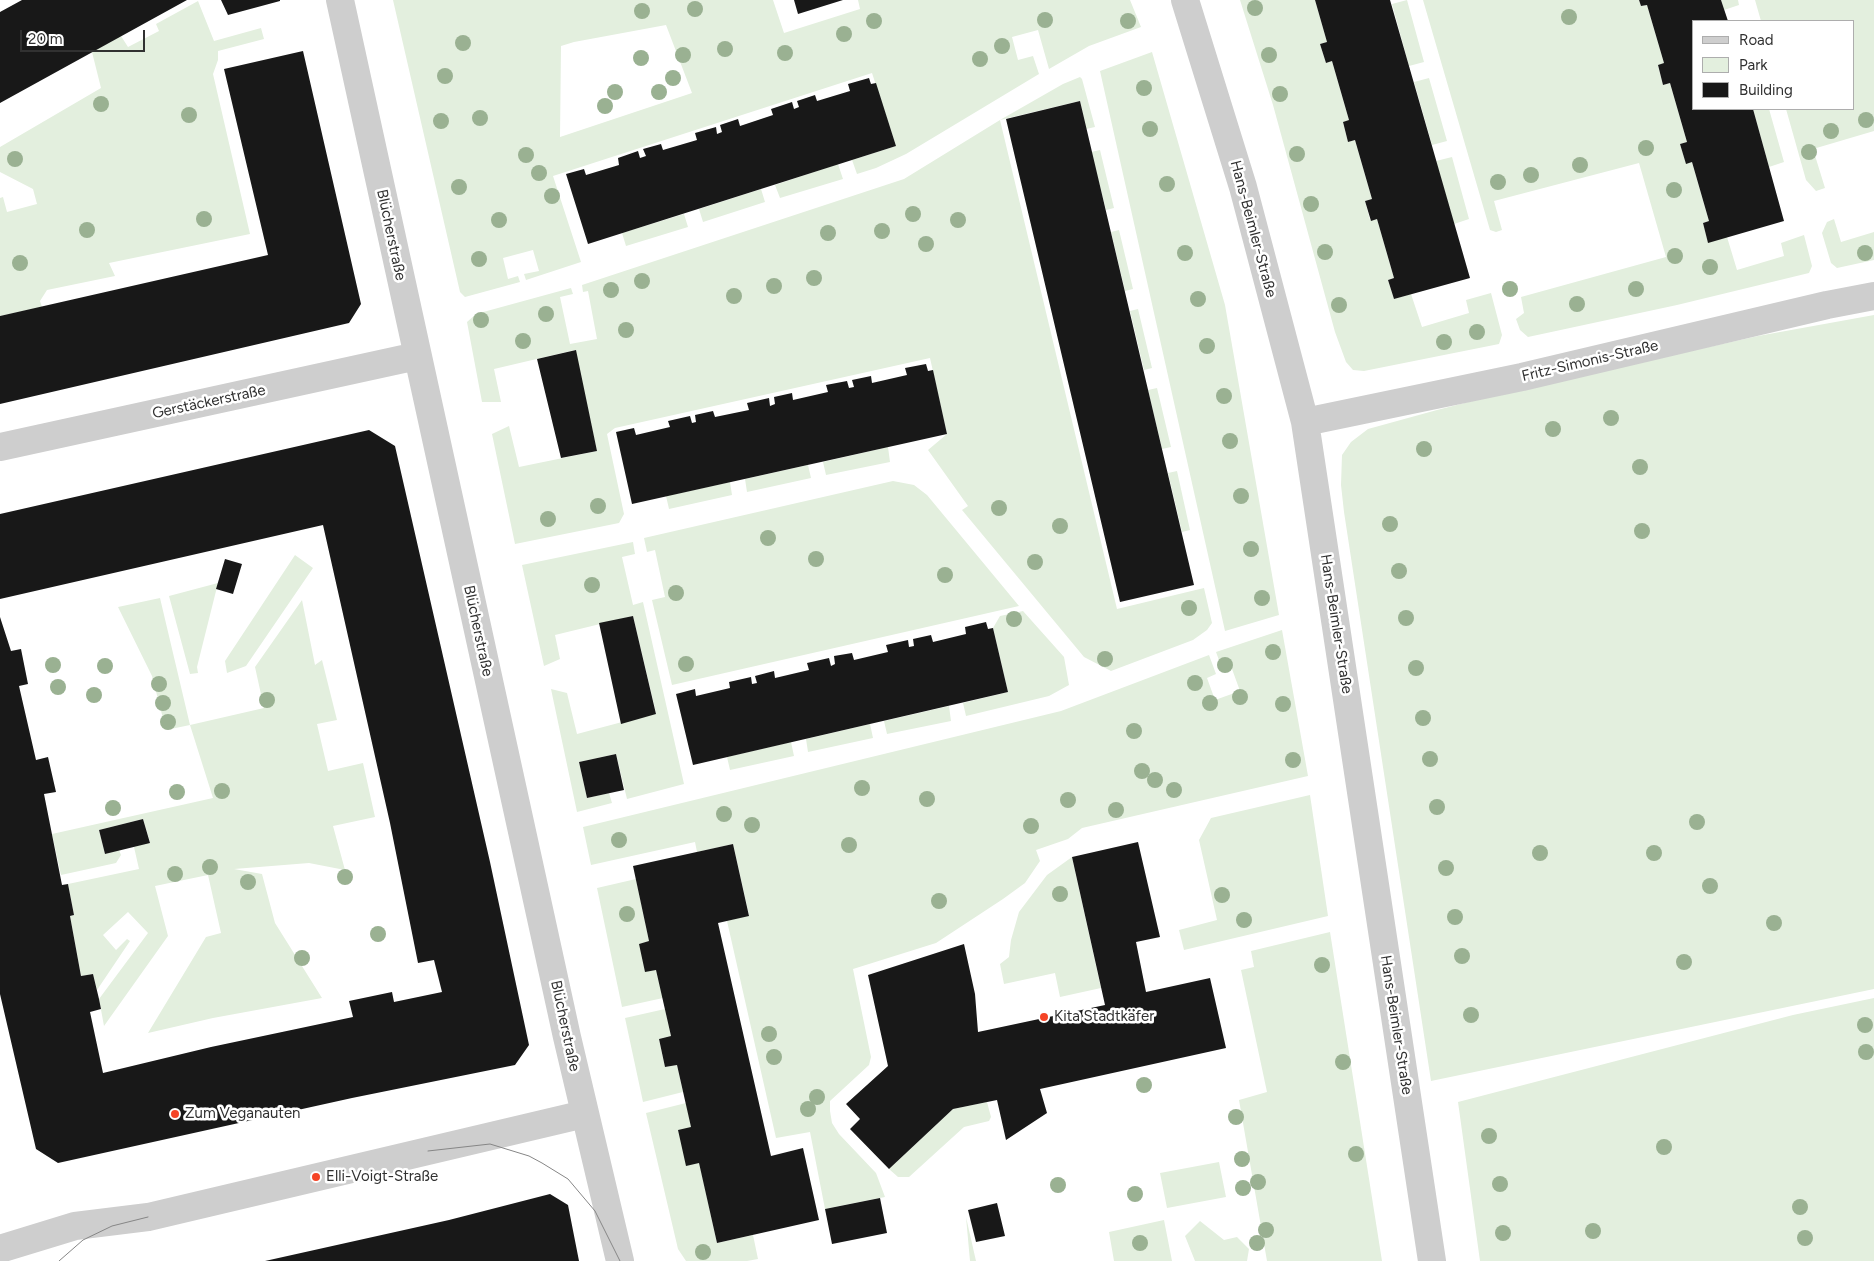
<!DOCTYPE html>
<html>
<head>
<meta charset="utf-8">
<style>
  body { margin:0 }
  #map { position:relative; width:1874px; height:1261px; overflow:hidden; background:#fff; font-family:Figtree,sans-serif }
  canvas { display:block }
  .legend { position:absolute; left:1692px; top:20px; width:162px; height:90px; box-sizing:border-box; background:#fff; border:1px solid #adadad; margin:0; padding:6px 9px; list-style:none; font-size:15px; color:#313131 }
  .legend li { display:flex; align-items:center; gap:10px; height:25px }
  .legend b { width:25px; border:1px solid #adadad }
  .scale { position:absolute; left:20px; top:30px; width:125px; height:22px; box-sizing:border-box; border:2px solid #313131; border-top:0; padding-left:6px; font-size:15px; line-height:18px; white-space:nowrap; color:#313131; -webkit-text-stroke:4px #fff; paint-order:stroke }
</style>
</head>
<body>
<div id="map">
<canvas width="1874" height="1261"></canvas>
<ul class="legend">
<li><b style="height:6px;background:#cecece"></b>Road</li>
<li><b style="height:14px;background:#e3efde"></b>Park</li>
<li><b style="height:14px;background:#181818"></b>Building</li>
</ul>
<div class="scale">20 m</div>
</div>
<script>
const context = document.querySelector('canvas').getContext('2d');
context.lineJoin = 'round';
function fill(path, color) {
  context.fillStyle = color;
  context.fill(path, 'evenodd');
}
function shape(rows) {
  const path = new Path2D();
  for (const r of rows) {
    path.moveTo(r[0], r[1]);
    for (let i = 2; i < r.length; i += 2) path.lineTo(r[i], r[i + 1]);
  }
  return path;
}
function stroke(path, color, width, dash) {
  context.strokeStyle = color;
  context.lineWidth = width;
  context.lineCap = dash ? 'butt' : 'round';
  context.setLineDash(dash || []);
  context.stroke(path);
}
function drawText(font, color, halo, rows, align = 'center') {
  context.font = font + ' Figtree,sans-serif';
  context.lineWidth = 5;
  context.setLineDash([]);
  context.textBaseline = 'middle';
  context.strokeStyle = halo;
  context.fillStyle = color;
  for (const [text, x, y, turn = 0] of rows) {
    context.save();
    context.translate(x, y);
    context.rotate((+turn || 0) * Math.PI / 180);
    context.textAlign = isNaN(turn) ? turn : align;
    if (halo) context.strokeText(text, 0, 0);
    context.fillText(text, 0, 0);
    context.restore();
  }
}
const green = shape([
  [393,0,773,0,784,33,860,9,858,0,1130,0,1141,27,1089,46,1049,69,1038,30,1012,37,1018,60,1033,56,1039,74,906,154,876,168,857,174,852,160,896,146,872,73,553,176,581,262,526,280,524,274,539,271,533,250,503,258,508,279,518,276,520,282,465,297,460,292],
  [666,25,692,93,560,137,561,46,574,42],
  [1240,0,1315,0,1327,42,1320,44,1326,63,1332,61,1349,120,1343,123,1348,142,1355,140,1372,199,1365,201,1370,220,1377,219,1394,278,1388,280,1394,299,1411,294,1422,327,1469,313,1466,300,1491,293,1502,335,1499,344,1364,371,1353,370,1346,362,1335,332,1273,105],
  [1407,0,1424,62,1409,66,1392,4],
  [1423,0,1639,0,1641,6,1647,5,1664,63,1658,66,1663,85,1670,83,1687,142,1680,144,1686,163,1692,162,1709,221,1703,223,1708,242,1727,237,1737,270,1784,256,1781,243,1804,235,1812,266,1809,273,1677,305,1528,337,1520,330,1516,319,1524,313,1521,297,1666,257,1639,163,1494,201,1502,230,1496,232,1490,230],
  [1721,0,1738,0,1739,5,1724,10],
  [1755,0,1874,0,1874,131,1813,149,1825,188,1816,191,1806,180,1786,109,1853,109,1853,21,1761,21],
  [198,1,214,41,261,28,264,39,218,51,218,60,213,74,250,234,109,263,115,276,47,290,40,301,42,307,0,316,0,198,3,197,7,212,37,204,33,189,0,172,0,147,101,88,92,52,121,36,128,47,159,31,156,24],
  [1152,52,1225,305,1279,615,1225,631,1100,71],
  [1080,77,1082,79,1095,127,1086,129,1080,101,1000,120,1117,609,1204,588,1212,623,1207,630,1193,640,1111,671,1084,657,962,510,968,506,928,450,947,434,930,358,615,428,607,434,624,514,619,523,515,544,492,434,509,426,519,467,597,451,575,350,494,369,501,402,482,402,467,322,476,314,571,288,573,294,560,297,570,344,597,339,588,291,583,292,582,285,904,179,1000,120,1063,84],
  [1429,78,1447,141,1432,145,1414,82],
  [1753,109,1769,109,1784,162,1769,167],
  [1100,150,1114,208,1106,210,1091,152],
  [1452,157,1469,219,1454,224,1436,161],
  [838,164,843,179,780,198,775,185],
  [761,189,765,202,703,222,699,209],
  [684,214,688,227,626,246,622,233],
  [1834,219,1841,242,1874,232,1874,260,1837,268,1831,263,1822,233,1827,222],
  [1119,230,1133,289,1125,291,1111,232],
  [1138,309,1152,368,1144,370,1130,311],
  [1874,315,1874,989,1431,1081,1344,512,1341,485,1342,455,1351,442,1368,429,1437,410,1516,390,1758,336],
  [1157,388,1171,447,1162,449,1148,390],
  [888,447,890,462,826,475,823,462],
  [808,465,811,478,747,492,745,479],
  [1177,471,1190,530,1182,532,1168,473],
  [893,481,914,485,927,495,1019,606,672,685,652,600,665,597,655,550,647,552,644,538],
  [730,482,732,495,669,509,666,496],
  [633,542,635,554,622,557,633,605,643,602,684,784,627,799,616,754,579,762,587,798,609,793,612,803,577,812,551,689,567,693,577,734,656,713,633,616,555,635,560,659,544,666,522,565],
  [295,555,313,568,246,666,227,673,225,661],
  [218,583,197,667,198,673,190,674,169,596],
  [160,598,190,725,264,708,255,667,302,600,315,665,322,660,337,720,317,724,328,771,363,763,375,817,333,826,345,870,309,863,234,869,262,874,275,923,322,998,213,1018,148,1033,206,937,221,933,208,875,155,886,168,936,104,1026,99,999,148,933,128,912,103,935,116,950,127,939,130,941,97,990,93,974,81,976,70,916,74,915,68,884,139,869,134,847,150,842,143,819,99,830,105,854,119,850,121,855,116,863,61,875,52,834,213,798,190,725,166,730,152,676,118,607],
  [1023,611,1064,657,1069,685,1049,696,966,716,963,703,1008,692,993,628,1000,616],
  [1282,630,1308,776,1082,828,1068,839,1036,850,1040,861,1025,883,1003,899,936,943,853,969,871,1057,869,1065,830,1101,830,1111,832,1123,839,1134,876,1173,885,1197,825,1209,810,1132,776,1138,727,921,749,915,733,844,697,852,695,842,591,865,583,827,1061,711,1209,655,1216,674,1207,678,1215,700,1240,691,1232,669,1223,671,1216,652],
  [949,706,951,721,887,734,884,721],
  [870,724,873,738,808,752,806,739],
  [791,742,794,756,730,770,727,757],
  [1310,795,1328,916,1184,950,1179,930,1217,920,1199,840,1211,818],
  [1072,857,1101,988,1060,997,1055,973,1004,984,1000,964,1009,957,1011,940,1019,912,1047,875],
  [636,879,649,941,640,944,645,971,656,970,663,998,622,1007,597,888],
  [1330,932,1382,1261,1267,1261,1239,1100,1267,1092,1241,970,1254,967,1251,951],
  [1874,998,1874,1261,1480,1261,1458,1102,1793,1015],
  [665,1009,671,1036,659,1039,665,1067,677,1065,683,1092,643,1102,625,1018],
  [987,1102,991,1117,989,1121,964,1127,909,1177,898,1177,889,1169,953,1109],
  [686,1103,717,1243,753,1235,758,1259,747,1261,686,1261,678,1249,646,1113],
  [1219,1162,1226,1197,1167,1208,1160,1173],
  [966,1217,976,1261,970,1261],
  [1164,1220,1172,1261,1114,1261,1109,1232],
  [1200,1221,1224,1240,1237,1237,1249,1249,1247,1261,1195,1261,1185,1236]
]);
const building = shape([
  [22,0,187,0,0,103,0,12],
  [221,0,280,0,280,1,228,15],
  [794,0,843,0,798,14],
  [1315,0,1390,0,1470,278,1394,299,1388,280,1394,278,1377,219,1371,221,1365,201,1372,199,1355,140,1348,142,1343,122,1349,120,1332,61,1326,63,1320,44,1327,42],
  [1639,0,1721,0,1728,21,1693,21,1693,109,1753,109,1784,221,1708,243,1703,223,1709,221,1692,162,1686,164,1680,144,1687,142,1670,83,1663,85,1658,65,1664,63,1647,5,1641,6],
  [303,51,361,304,349,323,0,404,0,316,268,255,224,69],
  [869,78,871,84,876,83,896,146,588,244,566,174,584,169,586,175,619,165,618,158,638,151,640,158,646,156,643,149,661,144,663,150,697,140,695,133,716,127,717,134,722,132,720,125,738,119,740,126,773,115,771,109,792,102,794,109,799,107,797,101,815,95,817,101,850,91,848,84],
  [1080,101,1194,585,1120,602,1006,119],
  [576,350,597,451,561,458,537,359],
  [926,364,928,371,933,370,947,434,632,504,616,432,634,428,636,435,670,427,668,421,690,416,692,423,696,422,695,415,713,411,715,417,749,410,747,403,769,398,770,406,775,404,774,397,792,393,793,400,828,392,826,385,847,381,849,388,854,387,852,380,871,376,872,383,907,375,905,368],
  [369,430,395,446,490,862,529,1045,515,1065,352,1098,58,1163,36,1149,0,994,0,617,11,651,21,649,28,684,19,686,36,760,48,757,56,792,44,794,62,885,68,884,74,915,70,916,81,976,93,974,99,999,101,1009,90,1012,103,1073,211,1047,353,1017,349,1001,392,992,394,1002,442,992,434,960,418,963,390,823,323,525,0,599,0,514],
  [225,559,242,564,233,594,216,589],
  [633,616,656,714,621,724,599,623],
  [986,622,988,629,993,628,1008,692,693,765,676,694,695,689,696,696,730,688,729,682,751,677,752,684,757,683,755,676,774,671,775,678,809,670,807,663,829,658,831,666,835,664,834,656,852,653,854,660,888,652,886,645,908,640,909,647,914,646,913,639,931,635,933,642,966,634,965,627],
  [616,754,624,790,587,798,579,762],
  [143,819,150,843,105,854,99,830],
  [1138,842,1160,937,1136,942,1146,992,1210,978,1226,1048,1040,1089,1047,1113,1006,1140,997,1100,953,1109,889,1169,850,1129,860,1119,846,1104,888,1066,868,975,964,944,975,994,978,1032,1105,1005,1072,857],
  [733,844,749,916,718,923,771,1156,803,1148,819,1220,717,1243,699,1163,686,1166,678,1130,691,1127,677,1065,665,1067,659,1039,671,1036,656,970,645,972,639,944,649,941,633,866],
  [550,1194,568,1205,579,1261,265,1261,449,1220],
  [880,1198,887,1233,832,1244,825,1209],
  [997,1203,1005,1236,976,1242,968,1210]
]);
const minor = shape([
  [340,0,567,1037,620,1261],
  [1185,0,1243,187,1305,422,1432,1261],
  [1305,422,1522,377,1827,305,1874,296],
  [0,447,417,356],
  [0,1249,75,1226,148,1217,584,1114]
]);
const tram = shape([
  [428,1151,490,1144,529,1156,542,1163,568,1179,595,1211,620,1261],
  [59,1261,83,1240,112,1226,148,1217]
]);
const trees = [
  [1255,8],
  [695,9],
  [642,11],
  [1569,17],
  [1045,20],
  [874,21],
  [1128,21],
  [844,34],
  [463,43],
  [1002,46],
  [725,49],
  [785,53],
  [683,55],
  [1269,55],
  [641,58],
  [980,59],
  [445,76],
  [673,78],
  [1144,88],
  [615,92],
  [659,92],
  [1280,94],
  [101,104],
  [605,106],
  [189,115],
  [480,118],
  [1866,120],
  [441,121],
  [1150,129],
  [1831,131],
  [1646,148],
  [1809,152],
  [1297,154],
  [526,155],
  [15,159],
  [1580,165],
  [539,173],
  [1531,175],
  [1498,182],
  [1167,184],
  [459,187],
  [1674,190],
  [552,196],
  [1311,204],
  [913,214],
  [204,219],
  [499,220],
  [958,220],
  [87,230],
  [882,231],
  [828,233],
  [926,244],
  [1325,252],
  [1185,253],
  [1865,253],
  [1675,256],
  [479,259],
  [20,263],
  [1710,267],
  [814,278],
  [642,281],
  [774,286],
  [1510,289],
  [1636,289],
  [611,290],
  [734,296],
  [1198,299],
  [1577,304],
  [1339,305],
  [546,314],
  [481,320],
  [626,330],
  [1477,332],
  [523,341],
  [1444,342],
  [1207,346],
  [1224,396],
  [1611,418],
  [1553,429],
  [1230,441],
  [1424,449],
  [1640,467],
  [1241,496],
  [598,506],
  [999,508],
  [548,519],
  [1390,524],
  [1060,526],
  [1642,531],
  [768,538],
  [1251,549],
  [816,559],
  [1035,562],
  [1399,571],
  [945,575],
  [592,585],
  [676,593],
  [1262,598],
  [1189,608],
  [1406,618],
  [1014,619],
  [1273,652],
  [1105,659],
  [686,664],
  [53,665],
  [1225,665],
  [105,666],
  [1416,668],
  [1195,683],
  [159,684],
  [58,687],
  [94,695],
  [1240,697],
  [267,700],
  [163,703],
  [1210,703],
  [1283,704],
  [1423,718],
  [168,722],
  [1134,731],
  [1430,759],
  [1293,760],
  [1142,771],
  [1155,780],
  [862,788],
  [1174,790],
  [222,791],
  [177,792],
  [927,799],
  [1068,800],
  [1437,807],
  [113,808],
  [1116,810],
  [724,814],
  [1697,822],
  [752,825],
  [1031,826],
  [619,840],
  [849,845],
  [1540,853],
  [1654,853],
  [210,867],
  [1446,868],
  [175,874],
  [345,877],
  [248,882],
  [1710,886],
  [1060,894],
  [1222,895],
  [939,901],
  [627,914],
  [1455,917],
  [1244,920],
  [1774,923],
  [378,934],
  [1462,956],
  [302,958],
  [1684,962],
  [1322,965],
  [1471,1015],
  [1865,1025],
  [769,1034],
  [1866,1052],
  [774,1057],
  [1343,1062],
  [1144,1085],
  [817,1097],
  [808,1109],
  [1236,1117],
  [1489,1136],
  [1664,1147],
  [1356,1154],
  [1242,1159],
  [1258,1182],
  [1500,1184],
  [1058,1185],
  [1243,1188],
  [1135,1194],
  [1800,1207],
  [1266,1230],
  [1593,1231],
  [1503,1233],
  [1805,1238],
  [1140,1243],
  [1257,1243],
  [703,1252]
];
const markers = [
  [1044,1017,5,"#f54426"],
  [175,1114,5,"#f54426"],
  [316,1177,5,"#f54426"]
];
const streetNames = [
  ["Hans-Beimler-Straße",1253,229,75],
  ["Blücherstraße",391,235,78],
  ["Fritz-Simonis-Straße",1590,361,-13],
  ["Gerstäckerstraße",209,402,-12],
  ["Hans-Beimler-Straße",1336,624,81],
  ["Blücherstraße",478,631,78],
  ["Hans-Beimler-Straße",1396,1025,81],
  ["Blücherstraße",565,1026,78]
];
const poiNames = [
  ["Kita Stadtkäfer",1054,1017],
  ["Zum Veganauten",185,1114],
  ["Elli-Voigt-Straße",326,1177]
];
fill(green, '#e3efde');
fill(building, '#181818');
stroke(minor, '#cecece', 28);
stroke(tram, '#868686', 1);
context.fillStyle = '#9ab192';
for (const [x, y] of trees) {
  context.beginPath();
  context.arc(x, y, 8, 0, 2 * Math.PI);
  context.fill();
}
for (const [x, y, r, color] of markers) {
  const dot = new Path2D();
  dot.arc(x, y, r, 0, 2 * Math.PI);
  context.fillStyle = color;
  context.fill(dot);
  stroke(dot, '#fff', 2);
}
drawText('15px', '#313131', '#fff', streetNames);
drawText('15px', '#313131', '#fff', poiNames, 'left');
</script>
</body>
</html>
